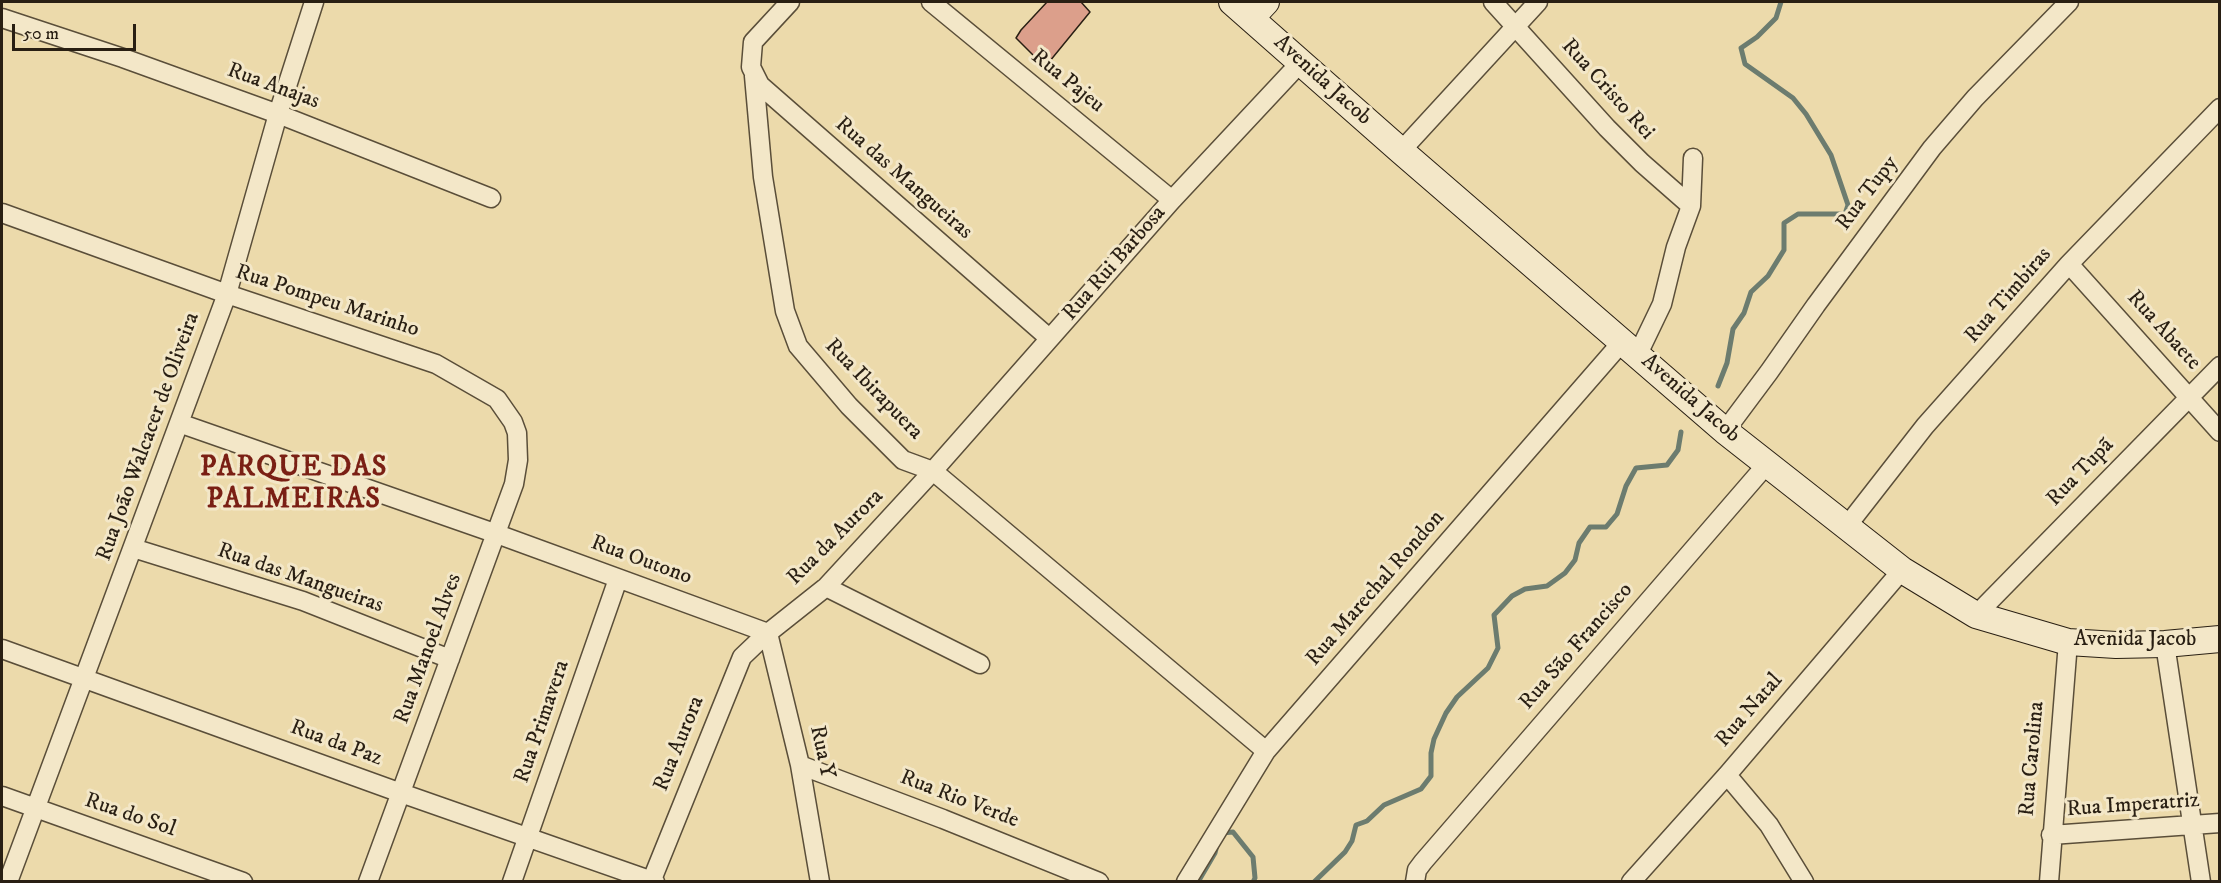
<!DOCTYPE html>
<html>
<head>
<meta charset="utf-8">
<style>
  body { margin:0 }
  #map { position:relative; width:2221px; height:883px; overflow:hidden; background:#ecdaab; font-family:"IM FELL DW Pica",serif }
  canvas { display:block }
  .frame { position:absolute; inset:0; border:3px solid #291f13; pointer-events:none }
  .scale { position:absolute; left:12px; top:24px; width:124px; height:27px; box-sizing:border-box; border:3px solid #291f13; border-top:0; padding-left:8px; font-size:18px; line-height:21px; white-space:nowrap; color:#291f13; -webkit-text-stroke:4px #f3e7c8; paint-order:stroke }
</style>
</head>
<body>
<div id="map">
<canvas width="2221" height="883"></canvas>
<div class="frame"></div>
<div class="scale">50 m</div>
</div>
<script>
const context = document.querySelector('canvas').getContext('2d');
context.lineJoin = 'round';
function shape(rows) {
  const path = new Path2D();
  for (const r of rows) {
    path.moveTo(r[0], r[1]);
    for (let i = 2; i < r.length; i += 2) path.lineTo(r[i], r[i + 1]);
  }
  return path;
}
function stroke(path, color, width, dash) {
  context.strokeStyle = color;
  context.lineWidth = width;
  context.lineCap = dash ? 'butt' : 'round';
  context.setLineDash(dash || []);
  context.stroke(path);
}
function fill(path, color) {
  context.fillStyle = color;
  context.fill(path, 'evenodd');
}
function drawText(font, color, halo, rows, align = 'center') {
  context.font = font + ' "IM FELL DW Pica",serif';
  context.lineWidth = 6;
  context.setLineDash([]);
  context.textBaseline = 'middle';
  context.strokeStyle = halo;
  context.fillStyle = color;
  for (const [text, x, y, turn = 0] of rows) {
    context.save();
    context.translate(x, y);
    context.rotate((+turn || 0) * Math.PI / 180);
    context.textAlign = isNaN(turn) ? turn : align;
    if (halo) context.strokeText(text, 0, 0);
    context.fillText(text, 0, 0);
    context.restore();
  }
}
const stream = shape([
  [1718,386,1727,363,1733,329,1744,313,1751,292,1768,276,1784,250,1784,223,1798,214,1845,214,1848,205,1831,155,1806,114,1793,98,1745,64,1741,48,1757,37,1776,18,1781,2],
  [1221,833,1233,832,1253,857,1255,878,1253,882],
  [1198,882,1215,853,1217,845],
  [1314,882,1345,852,1352,841,1356,825,1367,821,1384,805,1421,789,1431,776,1431,753,1434,739,1446,713,1457,697,1488,668,1498,648,1494,615,1512,596,1525,589,1547,586,1565,573,1575,560,1579,543,1590,527,1606,527,1617,514,1626,486,1636,468,1667,465,1678,450,1681,432]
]);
const building = shape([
  [1047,2,1081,2,1090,12,1045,67,1016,38,1021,30,1047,2]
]);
const street = shape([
  [790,2,753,42,751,67,760,85,1049,338],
  [931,2,1172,200],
  [1493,2,1607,128,1642,163,1691,206],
  [2,18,123,58,278,114,491,198],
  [754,76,763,177,785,311,798,346,849,406,903,460,933,471,1266,751],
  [1401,151,1538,2],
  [2,213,227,294,436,364,497,399,513,422,517,433,518,460,514,484,368,882],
  [2069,264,2220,432],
  [1638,354,1662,304,1676,247,1691,206,1693,158],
  [179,423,497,534,768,633],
  [1725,431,1769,372,1816,305,1932,148,1975,98,2069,2],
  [1847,526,1925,426,2069,264,2220,108],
  [133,548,303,601,450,659],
  [826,587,980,664],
  [1976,615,2220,366],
  [768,633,800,765,820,882],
  [2165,644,2201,882],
  [2,649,401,793,655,882],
  [800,765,943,819,1099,882],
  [1727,775,1769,825,1804,882],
  [2,796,243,882],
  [2051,835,2220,823],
  [8,882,227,294,278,114,314,2],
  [512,882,618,579],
  [651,882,742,657,763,637,826,587,933,471,1172,200,1301,62],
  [1186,882,1266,751,1622,342],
  [1415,882,1417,870,1423,862,1767,464],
  [1631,882,1727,775,1902,570],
  [2049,882,2068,642]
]);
const secondary = shape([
  [1232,2,1401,151,1725,431,1902,570,1976,615,2068,642,2116,645,2165,644,2220,639],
  [1251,18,1266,2]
]);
const streetNames = [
  ["Avenida Jacob",1322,81,42],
  ["Rua Pajeu",1067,82,39],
  ["Rua Anajas",273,87,20],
  ["Rua Cristo Rei",1607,90,48],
  ["Rua das Mangueiras",903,179,41],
  ["Rua Tupy",1868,194,-53],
  ["Rua Rui Barbosa",1115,264,-49],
  ["Rua Timbiras",2009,296,-49],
  ["Rua Pompeu Marinho",327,302,18],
  ["Rua Abaete",2163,331,48],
  ["Rua Ibirapuera",873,390,46],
  ["Avenida Jacob",1690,399,41],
  ["Rua João Walcacer de Oliveira",149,437,-70],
  ["Rua Tupã",2081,473,-46],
  ["Rua da Aurora",836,538,-45],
  ["Rua Outono",641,561,20],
  ["Rua das Mangueiras",300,579,19],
  ["Rua Marechal Rondon",1376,589,-49],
  ["Avenida Jacob",2135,640],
  ["Rua São Francisco",1577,647,-49],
  ["Rua Manoel Alves",429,649,-70],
  ["Rua Natal",1750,711,-49],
  ["Rua Primavera",543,722,-71],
  ["Rua da Paz",336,744,20],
  ["Rua Aurora",680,744,-68],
  ["Rua Y",821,752,78],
  ["Rua Carolina",2033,759,-85],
  ["Rua Rio Verde",959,800,21],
  ["Rua Imperatriz",2133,806,-4],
  ["Rua do Sol",130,816,19]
];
const districtNames = [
  ["PARQUE DAS",294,469],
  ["PALMEIRAS",294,501]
];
stroke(stream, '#6c7c6f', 5);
fill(building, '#dc9f8b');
stroke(building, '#291f13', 1.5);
stroke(street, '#5a4e39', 21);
stroke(secondary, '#291f13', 28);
stroke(street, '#f3e7c8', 18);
stroke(secondary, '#f3e7c8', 26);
drawText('22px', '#291f13', '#f3e7c8', streetNames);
context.letterSpacing = '1.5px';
drawText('bold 28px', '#7a1f14', '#f3e7c8', districtNames);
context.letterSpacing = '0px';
</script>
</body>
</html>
